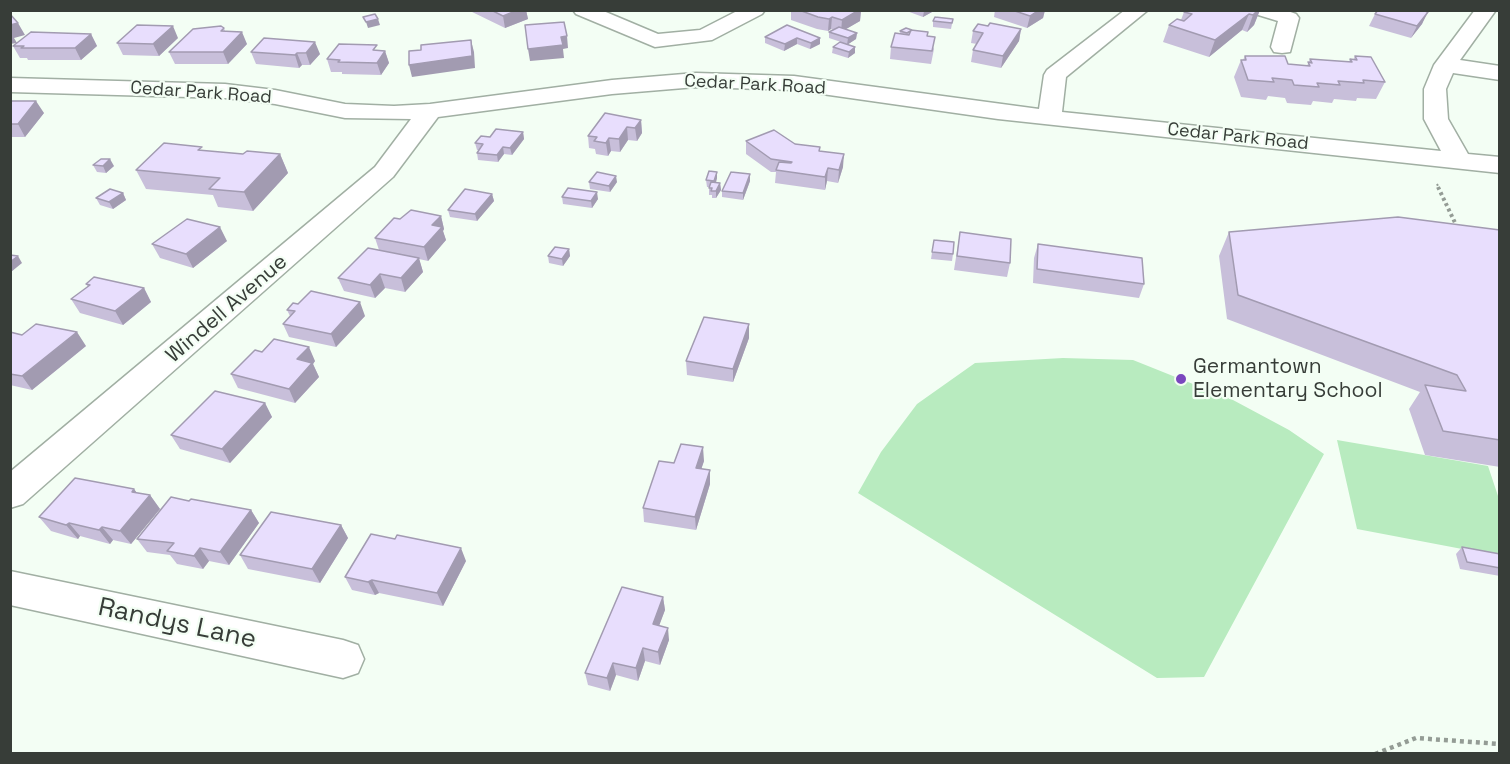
<!DOCTYPE html>
<html>
<head>
<meta charset="utf-8">
<style>
  body { margin:0 }
  #map { position:relative; width:1510px; height:764px; overflow:hidden; background:#f3fef4; font-family:"Space Grotesk",sans-serif }
  canvas { display:block }
  .frame { position:absolute; inset:0; border:12px solid #373d38; pointer-events:none }
</style>
</head>
<body>
<div id="map">
<canvas width="1510" height="764"></canvas>
<div class="frame"></div>
</div>
<script>
const context = document.querySelector('canvas').getContext('2d');
context.lineJoin = 'round';
function fill(path, color) {
  context.fillStyle = color;
  context.fill(path, 'evenodd');
}
function shape(rows) {
  const path = new Path2D();
  for (const r of rows) {
    path.moveTo(r[0], r[1]);
    for (let i = 2; i < r.length; i += 2) path.lineTo(r[i], r[i + 1]);
  }
  return path;
}
function stroke(path, color, width, dash) {
  context.strokeStyle = color;
  context.lineWidth = width;
  context.lineCap = dash ? 'butt' : 'round';
  context.setLineDash(dash || []);
  context.stroke(path);
}
function drawText(font, color, halo, rows, align = 'center') {
  context.font = font + ' "Space Grotesk",sans-serif';
  context.lineWidth = 4.5;
  context.setLineDash([]);
  context.textBaseline = 'middle';
  context.strokeStyle = halo;
  context.fillStyle = color;
  for (const [text, x, y, turn = 0] of rows) {
    context.save();
    context.translate(x, y);
    context.rotate((+turn || 0) * Math.PI / 180);
    context.textAlign = isNaN(turn) ? turn : align;
    if (halo) context.strokeText(text, 0, 0);
    context.fillText(text, 0, 0);
    context.restore();
  }
}
const green = shape([
  [1063,358,1133,360,1233,400,1289,430,1324,454,1204,677,1157,678,858,493,881,452,917,404,975,363],
  [1337,440,1488,466,1499,499,1499,556,1357,529]
]);
const pathFar2 = shape([
  [1437,184,1439,188]
]);
const pathFar1 = shape([
  [1438,187,1458,229]
]);
const path = shape([
  [1375,754,1416,738,1500,744]
]);
const minor = shape([
  [573,10,601,10,658,34,700,30,739,10,765,10,762,14,712,40,655,47,576,14,573,10],
  [1125,10,1148,10,1066,77,1062,112,1441,151,1424,119,1424,89,1434,65,1475,10,1496,10,1460,60,1500,66,1500,80,1453,73,1446,89,1448,119,1468,154,1500,157,1500,173,998,119,794,90,696,87,612,94,438,117,393,177,23,504,10,508,10,472,375,167,411,119,345,118,275,104,225,98,10,92,10,78,225,84,275,90,345,104,394,106,430,104,612,80,696,73,794,76,1039,109,1044,75,1047,70,1125,10],
  [1252,10,1285,10,1296,14,1299,18,1290,52,1282,53,1274,52,1271,47,1278,21,1255,14,1252,10],
  [10,571,343,640,358,645,364,659,358,673,343,678,10,605,10,571]
]);
const wall = shape([
  [468,10,526,10,528,19,505,28],
  [791,10,861,10,860,21,846,29,857,33,856,39,848,44,855,53,848,58,832,53,833,47,841,42,829,38,829,32,833,30,831,29,828,31,817,29,791,20],
  [904,10,932,10,932,12,923,17],
  [995,10,1045,10,1043,18,1027,28,994,17],
  [1260,10,1254,25,1247,32,1242,30,1209,57,1163,42,1169,25,1181,20,1184,12],
  [1393,10,1427,10,1422,24,1411,38,1369,26,1375,14],
  [953,19,951,29,933,27,933,21],
  [787,25,820,44,810,49,797,44,784,51,765,43,765,37],
  [988,26,1021,29,1019,41,1001,68,971,62,973,50,977,44,971,43,973,31],
  [224,28,225,31,247,44,228,64,175,64,169,52],
  [900,31,928,36,934,49,931,64,890,59,891,47,900,34],
  [91,34,97,46,81,60,28,60,27,58,20,58,13,46],
  [178,38,159,56,123,55,117,43],
  [378,50,385,51,389,63,381,75,342,74,342,72,331,72,327,59],
  [251,52,320,54,310,65,302,65,299,68,256,64],
  [1245,56,1288,64,1307,66,1310,59,1349,62,1350,59,1353,60,1355,56,1385,82,1376,99,1357,98,1356,101,1334,99,1332,103,1313,101,1311,105,1287,103,1285,98,1268,96,1266,100,1241,97,1234,77,1241,60,1243,60],
  [10,101,44,113,25,137,10,137],
  [641,120,642,133,637,141,628,140,620,152,611,151,608,156,596,154,595,149,589,148,588,136],
  [523,132,524,139,512,155,504,154,498,162,478,160,477,153,479,150,477,150,475,143,490,137],
  [746,141,795,144,820,147,820,151,843,167,838,183,827,181,825,190,775,183,776,172,771,172,746,154],
  [203,151,243,154,280,154,288,173,253,211,218,207,213,195,146,189,136,170],
  [93,165,114,166,106,173,97,172],
  [717,172,717,178,716,183,720,183,721,190,716,198,712,198,712,195,709,195,709,187,707,187,706,180],
  [750,174,750,181,743,200,722,197,722,191],
  [589,182,617,182,610,192,590,189],
  [123,193,126,200,113,209,100,205,96,198],
  [492,194,494,201,477,221,450,217,448,210],
  [562,197,598,199,592,208,563,204],
  [441,216,444,229,443,231,446,240,428,261,419,259,423,272,405,292,385,288,375,298,344,291,338,278,379,250,375,238,400,219],
  [1500,230,1500,467,1425,455,1409,409,1420,392,1227,319,1219,256,1229,232],
  [960,232,1010,263,1007,277,954,270],
  [934,240,953,254,952,261,931,259],
  [227,241,193,268,160,258,152,244],
  [1038,244,1144,284,1139,298,1033,283,1034,258],
  [569,249,570,256,563,266,549,263,548,256],
  [86,284,144,288,151,302,123,325,80,313,71,299,88,287],
  [287,310,365,316,336,347,289,337,283,324,290,316],
  [749,324,749,338,733,382,687,375,686,361],
  [10,332,22,335,86,346,32,390,10,385],
  [262,352,315,361,313,364,319,377,295,403,238,388,231,374],
  [265,403,272,417,230,463,180,449,171,435],
  [704,461,701,469,710,470,710,484,696,530,644,522,643,508,674,463],
  [137,493,150,495,160,509,131,544,113,540,110,544,80,536,78,539,51,531,39,517],
  [189,501,251,510,259,523,229,565,209,561,203,569,177,564,170,555,147,552,137,539],
  [341,525,348,538,320,583,248,569,240,555],
  [1462,547,1500,554,1500,576,1460,569,1456,554],
  [466,561,443,606,379,593,375,595,352,590,345,577],
  [663,597,665,610,659,625,669,640,660,665,645,661,638,681,616,675,610,691,588,685,585,673]
]);
const shadedWall = shape([
  [518,10,526,10,528,19,505,28,503,16],
  [859,10,861,10,860,21,841,32,842,20],
  [925,10,932,10,932,12,923,17,924,11],
  [1038,10,1045,10,1043,18,1027,28,1030,16],
  [1258,10,1260,10,1254,25,1247,32,1253,15],
  [1428,12,1422,24,1411,38,1417,26],
  [1249,14,1242,30,1209,57,1215,40],
  [832,17,831,29,828,31,829,19],
  [378,19,380,25,368,28,366,22],
  [18,23,25,35,14,38,17,43,10,44,10,25],
  [173,26,178,38,159,56,153,44],
  [1021,29,1019,41,1001,68,1003,56],
  [242,32,247,44,228,64,223,52],
  [857,33,856,39,847,45,848,38],
  [91,34,97,46,81,60,75,48],
  [567,36,568,48,563,49,564,58,530,61,528,49,561,37],
  [797,38,797,44,784,51,785,44],
  [820,38,820,44,810,49,811,43],
  [471,40,474,52,475,68,412,77,409,65],
  [315,42,320,54,310,65,306,53],
  [855,47,855,53,848,58,849,52],
  [385,51,389,63,381,75,377,63],
  [297,53,302,65,299,68,295,55],
  [36,101,44,113,25,137,18,124],
  [641,120,642,133,637,141,635,128],
  [627,127,628,140,620,152,619,139],
  [523,132,524,139,512,155,510,148],
  [609,138,611,151,608,156,606,143],
  [503,147,504,154,498,162,497,155],
  [280,154,288,173,253,211,244,192],
  [844,154,843,167,838,183,839,170],
  [110,159,114,166,106,173,103,166],
  [828,168,827,181,825,190,825,177],
  [717,172,717,178,714,188,714,181],
  [750,174,750,181,743,200,743,193],
  [616,176,617,182,610,192,609,186],
  [720,183,721,190,716,198,716,191],
  [597,192,598,199,592,208,591,201],
  [123,193,126,200,113,209,109,202],
  [492,194,494,201,477,221,475,214],
  [441,216,444,229,443,231,446,240,428,261,424,247,432,225],
  [220,227,227,241,193,268,186,254],
  [569,249,570,256,563,266,562,259],
  [18,256,22,263,11,272,10,262],
  [419,258,423,272,405,292,401,278],
  [380,274,385,288,375,298,370,285],
  [144,288,151,302,123,325,115,311],
  [360,302,365,316,336,347,331,334],
  [749,324,749,338,733,382,733,369],
  [77,332,86,346,32,390,22,376],
  [309,347,315,361,313,364,319,377,295,403,289,389,297,359],
  [265,403,272,417,230,463,222,449],
  [703,447,704,461,697,482,696,468],
  [710,470,710,484,696,530,695,517],
  [134,489,144,502,150,495,160,509,131,544,120,531,132,492],
  [251,510,259,523,229,565,220,552],
  [69,523,80,536,78,539,66,525],
  [341,525,348,538,320,583,312,569],
  [102,527,113,540,110,544,99,530],
  [200,548,209,561,203,569,194,556],
  [461,548,466,561,443,606,437,593],
  [372,580,379,593,375,595,368,582],
  [663,597,665,610,655,637,653,624],
  [668,628,669,640,660,665,658,652],
  [643,648,645,661,638,681,636,668],
  [613,663,616,675,610,691,607,678]
]);
const building = shape([
  [491,10,518,10,503,16,491,10],
  [799,10,859,10,842,20,832,17,829,19,818,17,799,10],
  [1012,10,1039,10,1030,16,1012,10],
  [1186,10,1258,10,1253,15,1249,14,1215,40,1169,25,1177,19,1184,21,1192,14,1184,12,1186,10],
  [1378,10,1421,10,1428,12,1417,26,1375,14,1378,10],
  [10,14,18,23,10,25,10,14],
  [375,14,378,19,366,22,363,17,375,14],
  [935,17,953,19,952,23,933,21,935,17],
  [564,22,567,36,561,37,563,45,528,49,525,25,564,22],
  [990,23,1021,29,1003,56,973,50,983,33,973,31,978,24,988,26,990,23],
  [137,25,173,26,153,44,117,43,137,25],
  [787,25,820,38,811,43,797,38,785,44,765,37,787,25],
  [221,26,224,28,221,31,242,32,223,52,169,52,193,29,221,26],
  [839,27,857,33,848,38,829,32,839,27],
  [906,28,912,30,907,33,900,31,906,28],
  [911,30,928,32,927,36,935,37,932,51,891,47,895,33,909,35,911,30],
  [31,32,91,34,75,48,21,48,24,46,13,46,31,32],
  [264,38,315,42,306,53,297,53,295,55,251,52,264,38],
  [471,40,472,56,409,65,409,51,421,50,421,45,471,40],
  [840,42,855,47,849,52,833,47,840,42],
  [339,44,377,45,373,50,385,51,377,63,338,62,340,60,327,59,339,44],
  [1245,56,1285,56,1288,64,1310,66,1308,62,1312,63,1310,59,1352,62,1350,59,1357,60,1355,56,1371,57,1385,82,1363,80,1364,83,1338,81,1340,85,1317,83,1319,87,1294,85,1292,80,1272,78,1274,82,1248,80,1241,60,1246,60,1245,56],
  [10,101,36,101,18,124,10,124,10,101],
  [605,113,641,120,635,128,627,127,619,139,609,138,606,143,594,141,597,137,588,136,605,113],
  [496,129,523,132,510,148,503,147,497,155,477,153,483,144,475,143,481,136,490,137,496,129],
  [774,130,795,144,820,147,819,151,844,154,839,170,828,168,825,177,776,170,779,162,791,163,792,162,771,159,746,141,774,130],
  [164,143,202,147,198,150,243,154,247,151,280,154,244,192,209,189,220,178,136,170,164,143],
  [101,159,110,159,103,166,93,165,101,159],
  [709,171,717,172,714,181,706,180,709,171],
  [597,172,616,176,609,186,589,182,597,172],
  [731,172,750,174,743,193,722,191,731,172],
  [711,182,720,183,716,191,711,191,712,188,709,188,711,182],
  [568,188,597,192,591,201,562,197,568,188],
  [110,189,123,193,109,202,96,198,110,189],
  [465,189,492,194,475,214,448,210,465,189],
  [411,210,441,216,432,225,442,227,424,247,375,238,394,218,400,219,411,210],
  [1398,217,1500,230,1500,440,1443,431,1425,385,1466,391,1457,375,1238,295,1229,232,1398,217],
  [187,219,220,227,186,254,152,244,187,219],
  [960,232,1011,239,1010,263,957,256,960,232],
  [934,240,954,242,953,254,932,252,934,240],
  [1038,244,1142,258,1144,284,1037,269,1038,244],
  [555,247,569,249,562,259,548,256,555,247],
  [368,248,419,258,401,278,380,274,370,285,338,278,368,248],
  [10,255,18,256,10,262,10,255],
  [94,277,144,288,115,311,71,299,90,285,86,284,94,277],
  [311,291,360,302,331,334,283,324,295,311,287,310,293,303,298,304,311,291],
  [704,317,749,324,733,369,686,361,704,317],
  [36,324,77,332,22,376,10,374,10,332,22,335,36,324],
  [274,339,309,347,297,359,312,363,289,389,231,374,255,350,262,352,274,339],
  [215,391,265,403,222,449,171,435,215,391],
  [681,444,703,447,696,468,710,470,695,517,643,508,659,461,674,463,681,444],
  [75,478,134,489,132,492,150,495,120,531,102,527,99,530,69,523,66,525,39,517,75,478],
  [171,497,189,501,191,499,251,510,220,552,200,548,194,556,167,551,174,543,137,539,171,497],
  [271,512,341,525,312,569,240,555,271,512],
  [371,534,395,539,397,535,461,548,437,593,372,580,368,582,345,577,371,534],
  [1462,547,1500,554,1500,568,1467,562,1462,547],
  [622,587,663,597,653,624,668,628,658,652,643,648,636,668,613,663,607,678,585,673,622,587]
]);
const markers = [
  [1181,379,6,"#7a47be"]
];
const farStreetnames = [
  ["Cedar Park Road",755,85,3],
  ["Cedar Park Road",201,93,4],
  ["Cedar Park Road",1238,137,6]
];
const streetNames = [
  ["Windell Avenue",227,309,-41]
];
const poiNames = [
  ["Germantown",1193,367],
  ["Elementary School",1193,391]
];
const nearStreetnames = [
  ["Randys Lane",177,624,12]
];
fill(green, '#b8ebbf');
stroke(minor, '#a1afa3', 3);
stroke(pathFar2, '#949c95', 2, [2, 2]);
stroke(pathFar1, '#949c95', 4, [3, 3]);
stroke(path, '#949c95', 4.5, [4, 4]);
fill(minor, '#fff');
fill(wall, '#c8bfda');
fill(shadedWall, '#a29bb1');
fill(building, '#e8defd');
stroke(building, '#a29bb1', 1.5);
for (const [x, y, r, color] of markers) {
  const dot = new Path2D();
  dot.arc(x, y, r, 0, 2 * Math.PI);
  context.fillStyle = color;
  context.fill(dot);
  stroke(dot, '#f3fef4', 2);
}
drawText('18px', '#373d38', '#f3fef4', farStreetnames);
drawText('21px', '#373d38', '#f3fef4', streetNames);
drawText('21px', '#373d38', '#f3fef4', poiNames, 'left');
drawText('26px', '#373d38', '#f3fef4', nearStreetnames);
</script>
</body>
</html>
